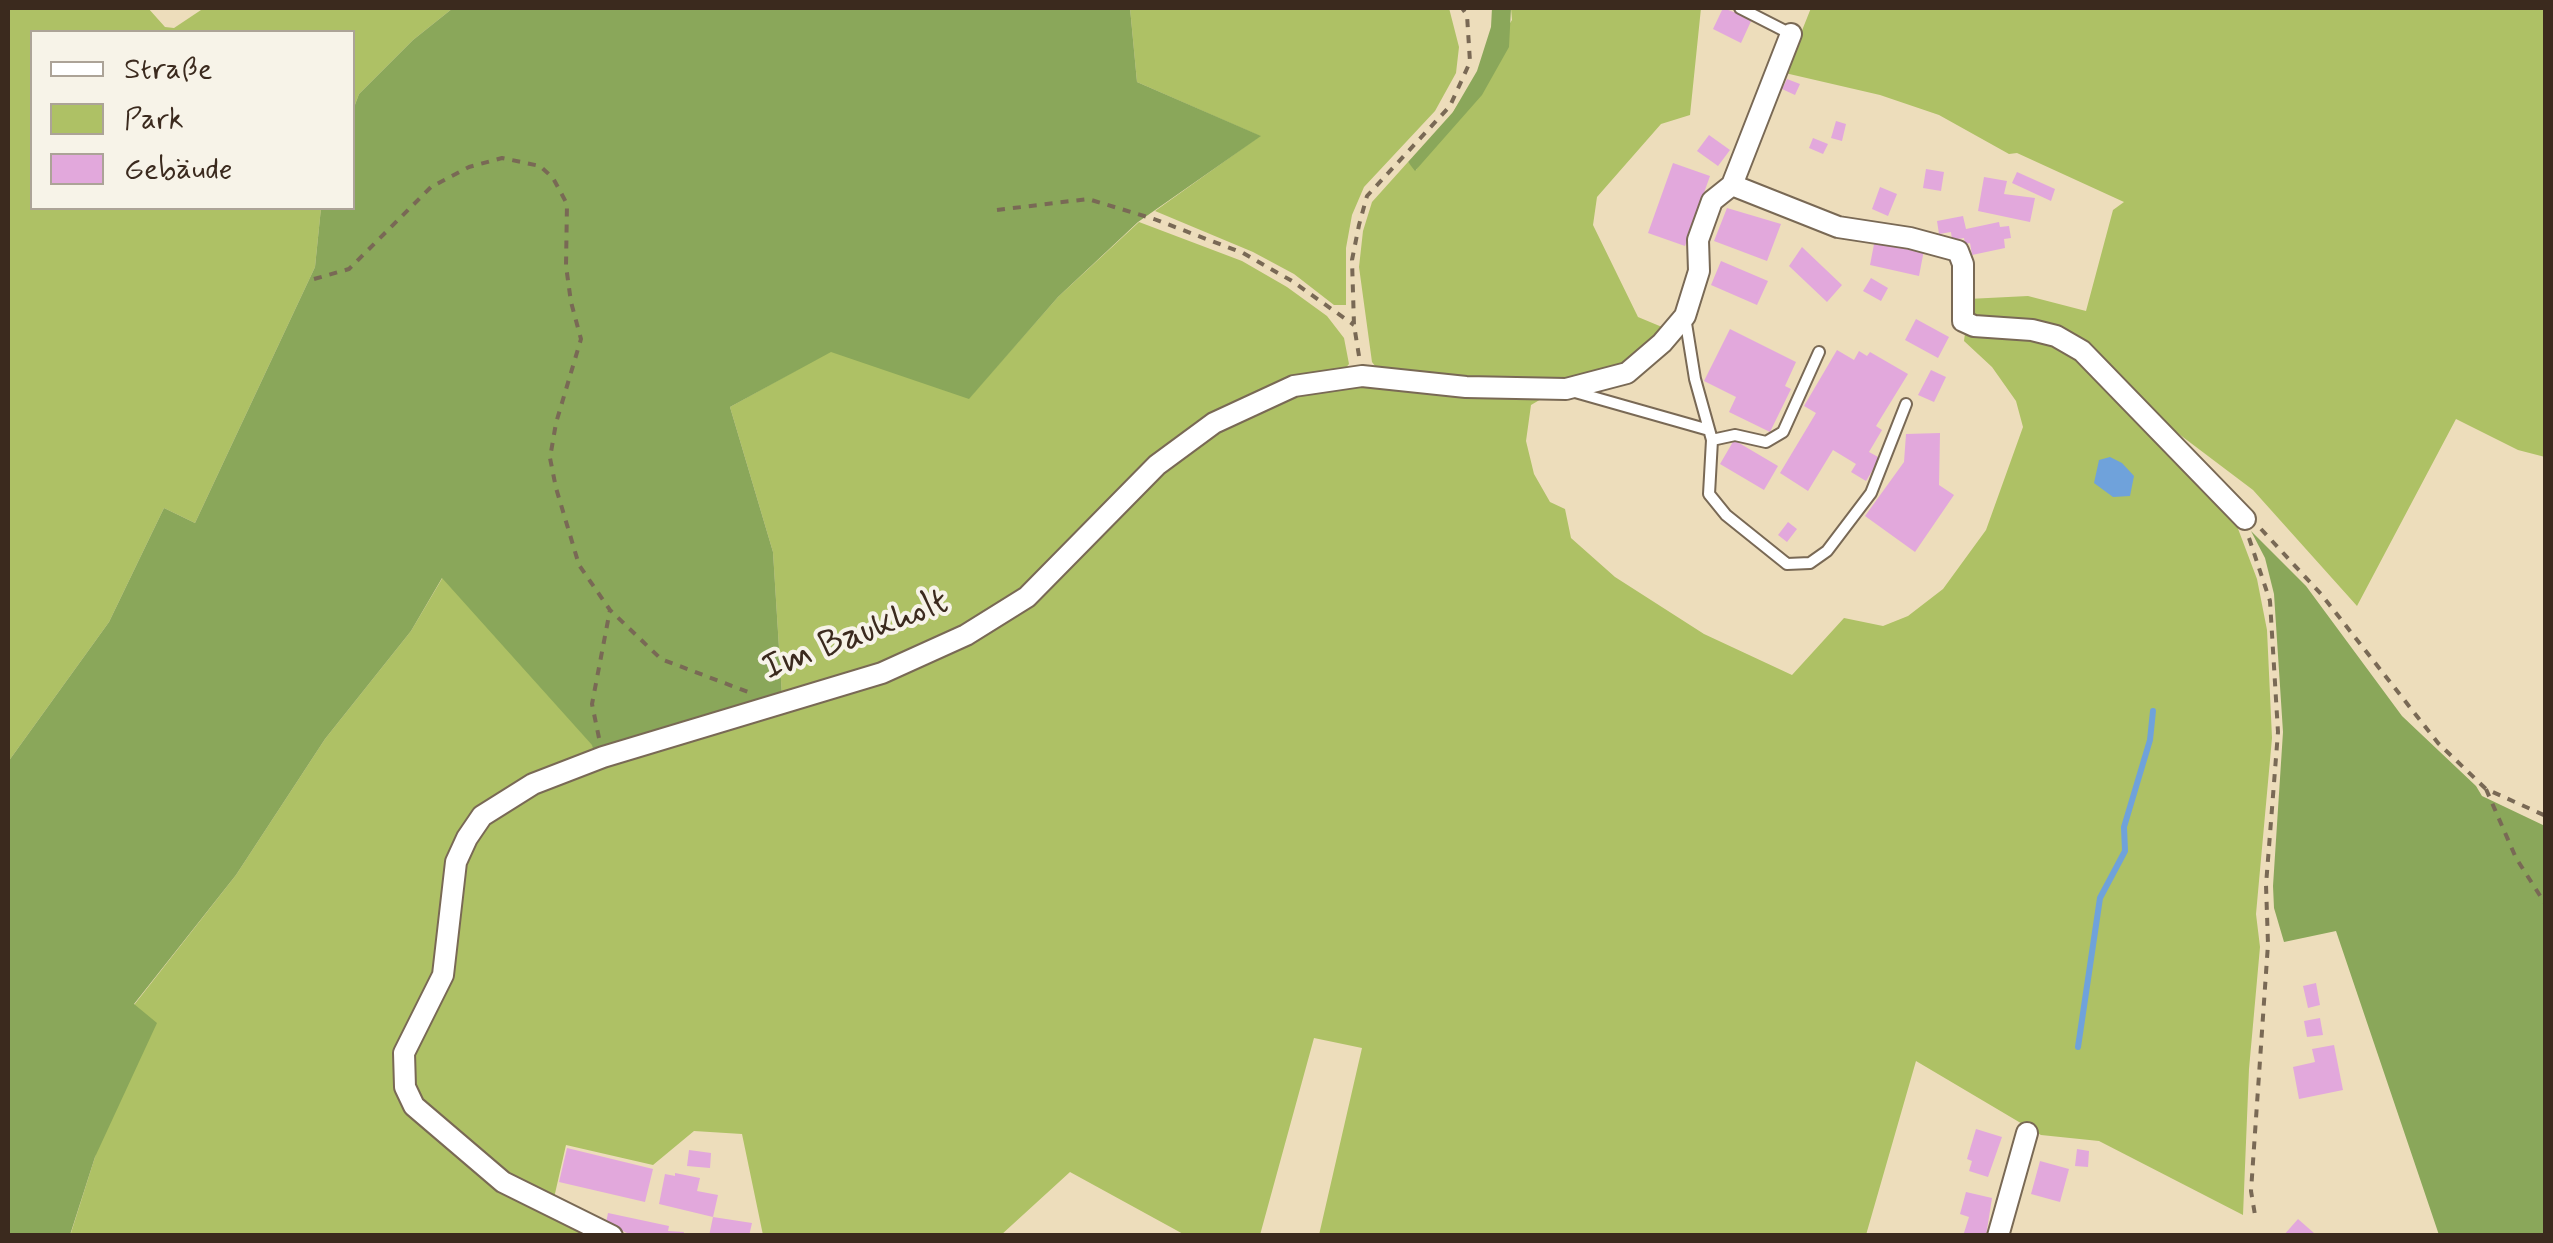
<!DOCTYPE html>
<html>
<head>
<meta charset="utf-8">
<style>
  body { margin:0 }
  #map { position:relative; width:2553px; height:1243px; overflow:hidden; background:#edddbb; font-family:Mynerve,sans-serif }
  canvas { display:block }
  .frame { position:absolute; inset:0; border:10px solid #3b2a1e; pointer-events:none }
  .legend { position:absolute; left:30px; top:30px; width:325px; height:180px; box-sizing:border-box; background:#f7f3e8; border:2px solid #aca397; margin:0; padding:12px 18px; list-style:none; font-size:30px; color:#3b2a1e }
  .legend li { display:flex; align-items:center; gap:20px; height:50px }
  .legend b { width:50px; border:2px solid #aca397 }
</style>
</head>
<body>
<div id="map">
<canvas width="2553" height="1243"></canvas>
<div class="frame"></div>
<ul class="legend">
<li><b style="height:12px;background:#fff"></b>Straße</li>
<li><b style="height:28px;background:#aec165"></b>Park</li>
<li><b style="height:28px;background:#e2a8dc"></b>Gebäude</li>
</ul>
</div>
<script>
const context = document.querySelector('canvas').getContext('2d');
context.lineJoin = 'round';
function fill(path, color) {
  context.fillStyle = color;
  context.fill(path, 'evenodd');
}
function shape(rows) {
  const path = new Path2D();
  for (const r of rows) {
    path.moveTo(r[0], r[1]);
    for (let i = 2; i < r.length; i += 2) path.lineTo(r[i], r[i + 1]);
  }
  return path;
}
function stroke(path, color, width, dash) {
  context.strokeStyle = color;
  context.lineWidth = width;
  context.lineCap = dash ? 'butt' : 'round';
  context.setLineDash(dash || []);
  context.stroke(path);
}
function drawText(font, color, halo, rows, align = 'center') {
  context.font = font + ' Mynerve,sans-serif';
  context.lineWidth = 8;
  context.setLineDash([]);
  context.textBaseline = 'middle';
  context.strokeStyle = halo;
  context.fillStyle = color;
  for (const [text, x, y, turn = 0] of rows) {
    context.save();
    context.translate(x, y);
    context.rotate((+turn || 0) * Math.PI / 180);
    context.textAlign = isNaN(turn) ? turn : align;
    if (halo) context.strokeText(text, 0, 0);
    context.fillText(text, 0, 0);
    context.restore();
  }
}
const green = shape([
  [8,8,148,8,165,27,174,28,204,8,453,8,413,40,359,94,353,110,352,32,32,32,32,208,321,208,315,267,195,523,164,508,109,622,8,762],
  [1130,8,1449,8,1459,47,1456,73,1435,111,1364,187,1352,215,1346,248,1346,305,1334,305,1294,274,1253,252,1155,211,1260,136,1137,82],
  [1511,8,1701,8,1690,115,1661,124,1597,197,1593,225,1638,317,1662,327,1644,349,1613,369,1583,378,1469,381,1379,371,1372,362,1359,267,1363,231,1372,202,1408,162,1416,170,1512,20],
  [1811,8,2545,8,2545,457,2518,450,2456,419,2357,606,2253,490,2159,419,2079,344,1973,318,1968,299,2028,296,2086,311,2113,210,2124,202,2017,153,2009,154,1939,115,1880,95,1785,73],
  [1139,222,1242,261,1287,287,1327,316,1344,338,1349,364,1344,370,1243,399,1025,587,957,633,884,664,782,696,773,552,730,407,831,351,969,398,1058,297],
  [1965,333,2033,337,2058,344,2087,366,2226,508,2237,526,2257,579,2267,630,2272,738,2256,914,2260,947,2249,1069,2243,1215,2099,1141,2041,1135,1916,1061,1866,1235,1319,1235,1362,1048,1314,1038,1260,1235,1185,1235,1070,1172,1001,1235,763,1235,742,1134,694,1131,653,1165,566,1145,554,1198,507,1175,421,1104,410,1071,415,1046,435,1016,449,982,461,877,470,850,489,823,536,790,984,634,1148,484,1203,438,1286,397,1342,387,1548,395,1531,405,1526,441,1534,474,1550,502,1565,509,1571,538,1615,577,1704,634,1792,675,1844,618,1883,626,1908,616,1943,589,1986,530,2023,427,2016,401,1992,367,1964,341],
  [443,577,593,745,594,752,476,812,439,962,398,1093,586,1231,582,1236,70,1236,95,1157,134,1005,236,875,325,739,411,631]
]);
const forest = shape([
  [453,8,1130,8,1137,82,1261,136,1138,222,1058,297,969,399,831,352,730,407,773,552,782,696,594,752,592,745,442,578,411,631,325,739,236,875,134,1004,157,1023,95,1157,70,1235,8,1236,8,762,109,622,164,508,195,523,315,267,321,208,352,208,353,110,359,94,413,40],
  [1492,8,1511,8,1509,47,1482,95,1415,171,1408,162,1453,112,1477,71,1491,27],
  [2251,531,2306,586,2402,716,2476,786,2482,796,2545,826,2545,1235,2439,1235,2336,931,2284,942,2274,908,2273,886,2283,732,2274,594,2265,558]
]);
const water = shape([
  [2110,457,2122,463,2134,476,2130,496,2113,497,2094,483,2099,460]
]);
const stream = shape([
  [2078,1047,2100,898,2125,851,2124,827,2150,740,2153,711]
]);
const building = shape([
  [1723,8,1752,19,1741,43,1713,29],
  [1787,79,1800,84,1795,95,1782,89],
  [1836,121,1846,124,1842,141,1831,138],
  [1709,135,1730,150,1718,166,1697,151],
  [1813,138,1828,144,1823,154,1809,148],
  [1673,163,1710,176,1685,246,1648,233],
  [1926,169,1944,172,1941,191,1923,188],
  [2017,172,2055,189,2051,201,2012,183],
  [1984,177,2007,181,2004,194,2035,198,2030,222,1978,211],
  [1880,187,1897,194,1888,216,1872,209],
  [1727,208,1781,224,1767,261,1714,241],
  [1963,216,1966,229,1999,222,2000,227,2009,226,2011,238,2004,239,2005,248,1972,255,1970,243,1965,244,1964,238,1952,240,1951,232,1939,234,1937,221],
  [1875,239,1924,250,1919,276,1870,265],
  [1802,247,1842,285,1827,302,1789,266],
  [1721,261,1768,281,1757,305,1711,285],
  [1871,278,1888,288,1881,301,1863,291],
  [1916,319,1949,337,1938,358,1905,340],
  [1730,329,1796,362,1785,386,1791,389,1770,432,1729,412,1736,397,1704,381],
  [1837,350,1854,360,1859,351,1867,356,1870,352,1908,374,1876,426,1882,430,1869,452,1880,458,1866,481,1851,472,1856,464,1833,450,1808,491,1780,473,1816,413,1804,406],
  [1931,370,1946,377,1934,402,1918,395],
  [1940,433,1939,485,1954,495,1915,552,1865,516,1904,462,1906,434],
  [1734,440,1778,466,1764,490,1720,464],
  [1788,522,1797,529,1787,542,1778,535],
  [2316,983,2320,1005,2308,1008,2303,986],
  [2320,1018,2323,1035,2307,1037,2304,1021],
  [2334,1045,2343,1090,2299,1099,2293,1067,2315,1062,2312,1049],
  [1976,1129,2002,1137,1988,1177,1969,1171,1972,1161,1967,1159],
  [567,1148,653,1169,645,1202,559,1182],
  [2077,1149,2089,1151,2088,1167,2075,1166],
  [689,1150,711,1153,710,1168,687,1166],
  [2040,1161,2069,1169,2060,1202,2031,1194],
  [675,1173,700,1178,697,1191,718,1195,713,1217,659,1204,665,1174,675,1176],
  [1966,1192,1992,1198,1986,1236,1963,1236,1969,1217,1960,1214],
  [608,1213,669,1226,668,1231,684,1232,683,1236,627,1233,606,1223],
  [713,1217,752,1223,749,1236,709,1236],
  [2298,1219,2314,1233,2312,1236,2283,1236]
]);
const path = shape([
  [997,210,1088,199,1154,219,1243,253,1292,281,1354,325],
  [314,279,349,269,431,187,469,167,502,158,540,166,553,178,567,204,566,266,571,302,581,339,556,423,550,458,556,488,579,565,610,610,661,659,748,692],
  [1359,356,1354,325,1352,260,1359,225,1367,196,1450,106,1470,62,1467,15,1462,8],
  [2261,529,2321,594,2438,743,2486,789,2546,816],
  [2249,538,2270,601,2278,732,2266,885,2268,944,2251,1191,2255,1215],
  [599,738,592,704,610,610],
  [2486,789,2516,858,2546,905]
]);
const lane = shape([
  [1740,8,1791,34],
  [1685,317,1695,379,1712,440,1735,435,1766,442,1783,432,1819,352],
  [1575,392,1709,430],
  [1712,440,1709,494,1726,515,1787,564,1810,563,1827,551,1871,493,1906,404]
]);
const street = shape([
  [1732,185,1838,227,1910,238,1958,251,1963,264,1963,321,1974,326,2032,330,2056,336,2082,351,2245,519],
  [612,1236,503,1182,414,1106,405,1087,404,1053,443,975,456,862,467,838,482,816,533,784,603,757,882,673,966,635,1027,597,1157,465,1214,423,1294,386,1362,376,1466,387,1566,389,1627,373,1662,343,1685,316,1699,271,1698,240,1712,201,1732,185,1791,34],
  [1998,1236,2027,1133]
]);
const streetNames = [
  ["Im Baukholt",856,637,-21]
];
fill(green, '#aec165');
fill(forest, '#8aa75a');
fill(water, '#6fa2db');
stroke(stream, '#6fa2db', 6);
fill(building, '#e2a8dc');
stroke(lane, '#796955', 14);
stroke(street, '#796955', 24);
stroke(path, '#796955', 4, [8, 8]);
stroke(lane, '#fff', 10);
stroke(street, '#fff', 20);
drawText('38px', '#3b2a1e', '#f7f3e8', streetNames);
</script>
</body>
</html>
